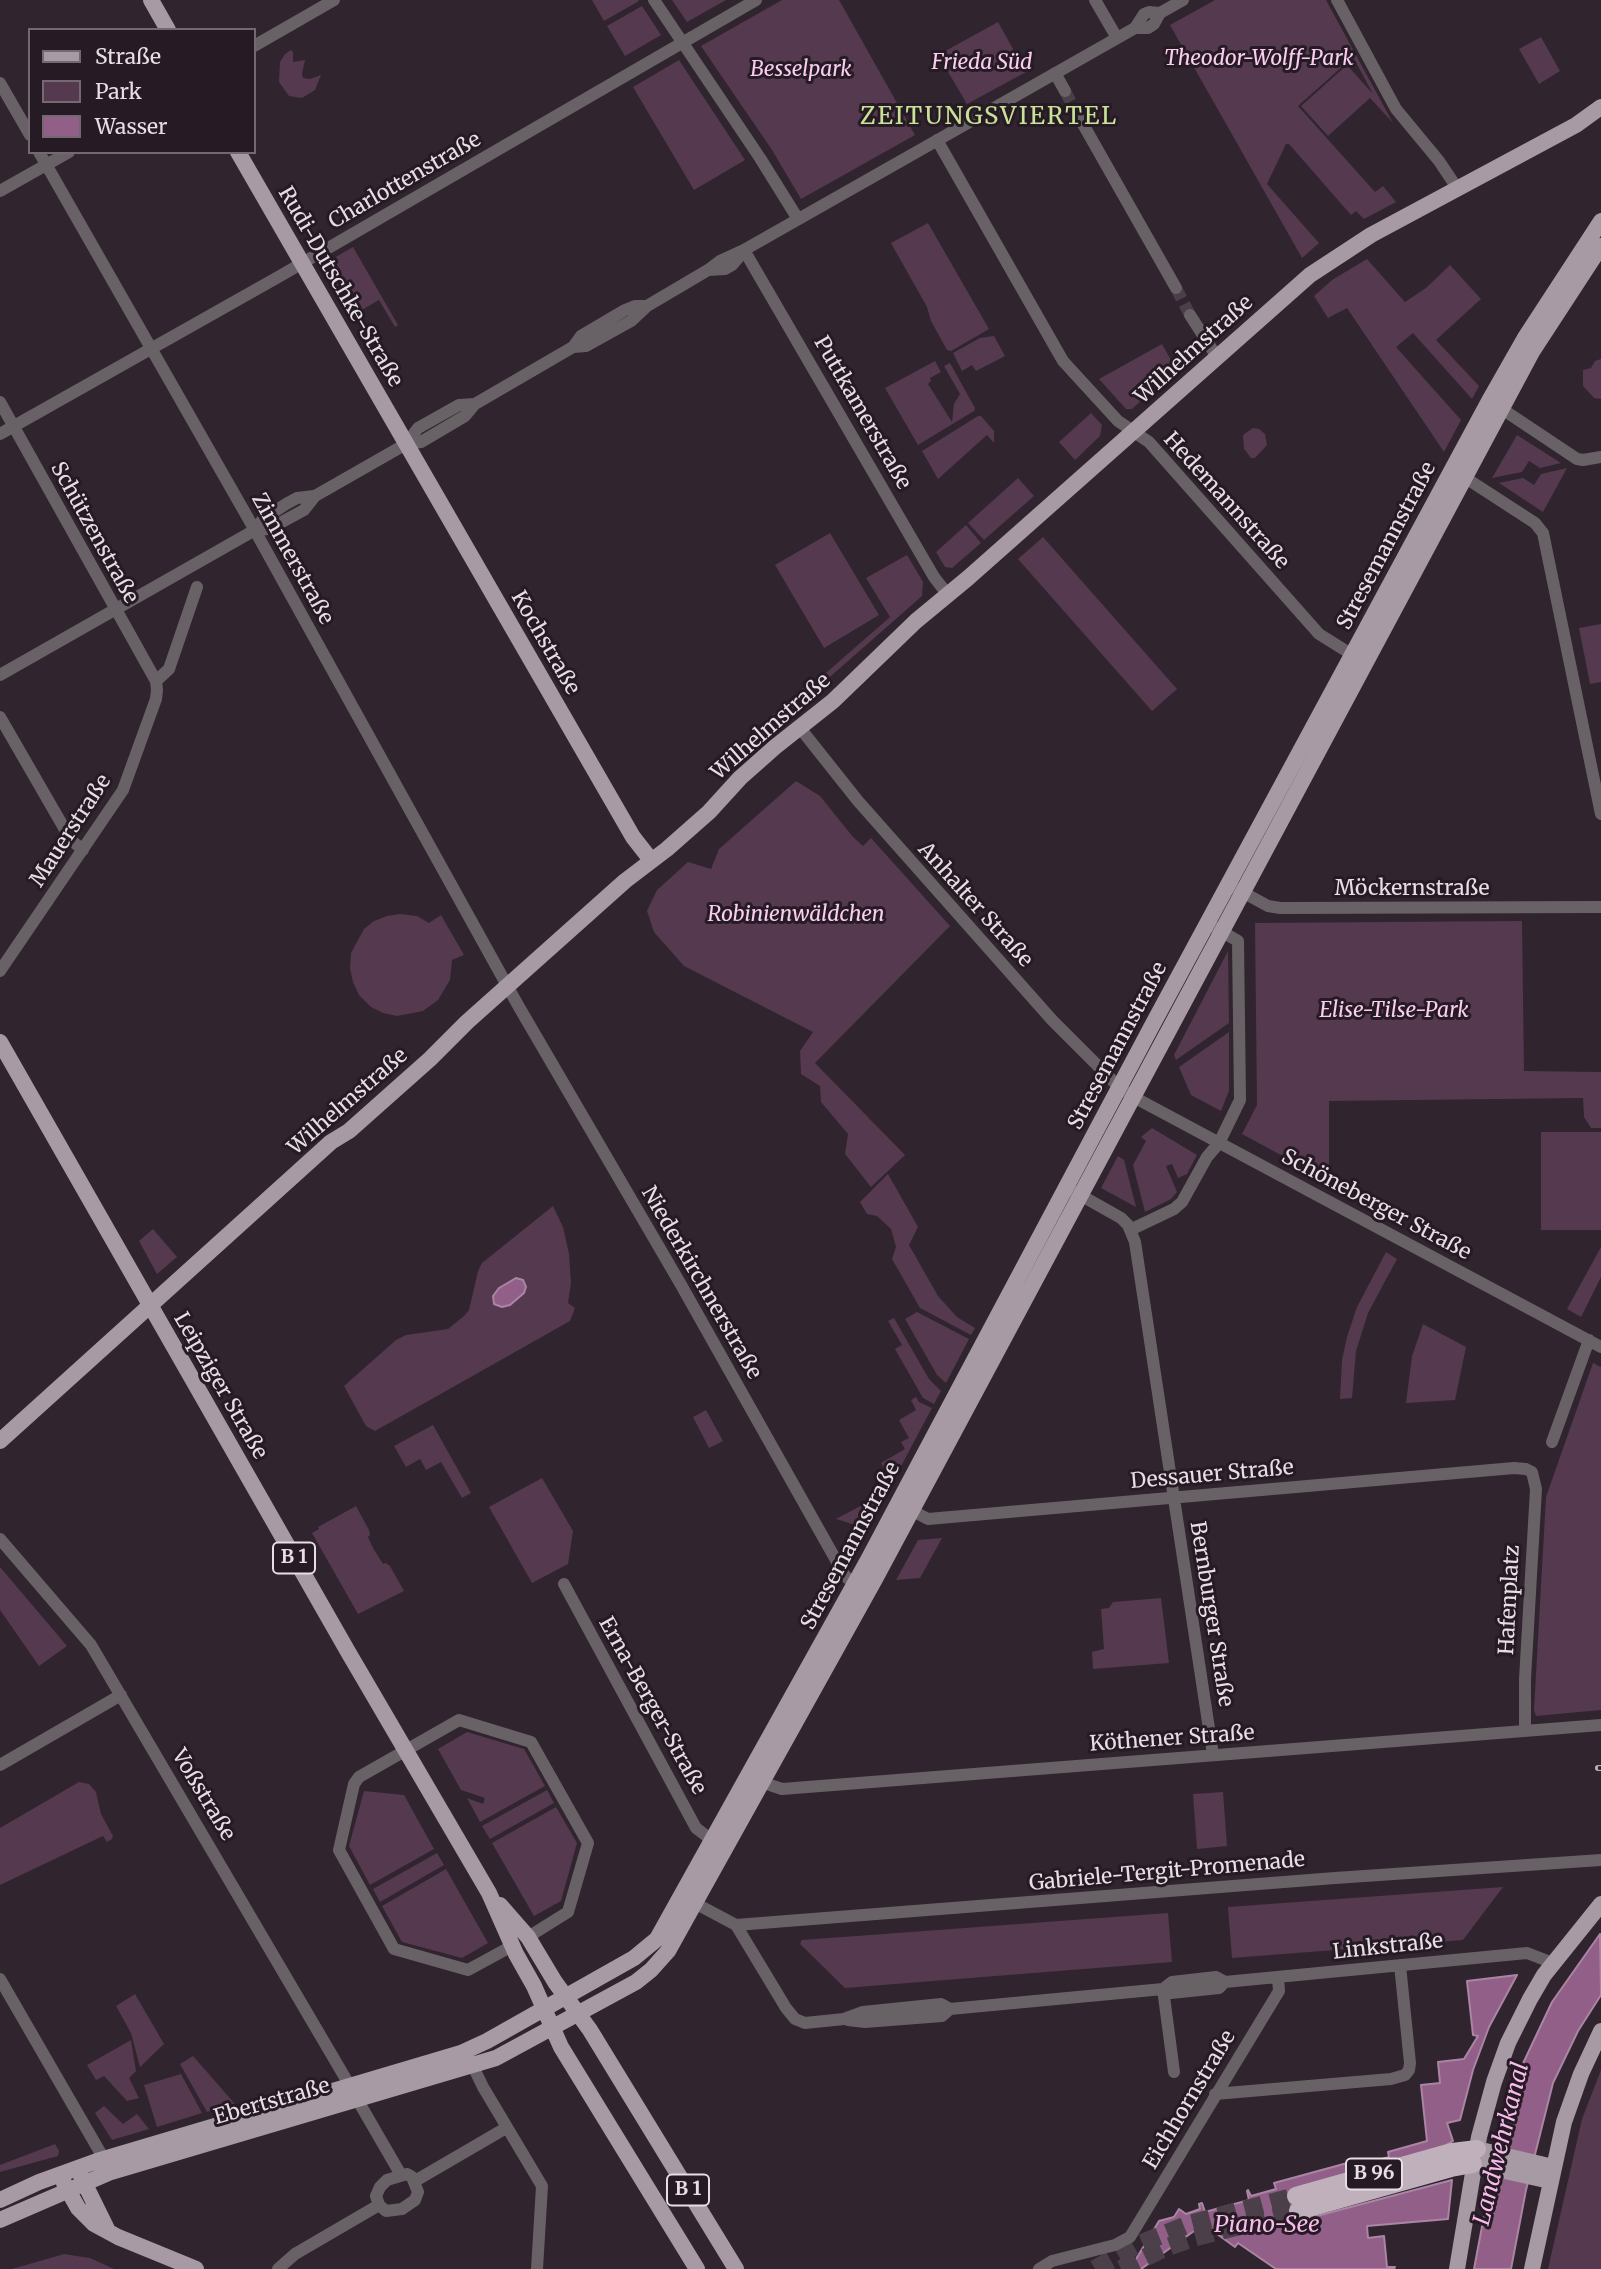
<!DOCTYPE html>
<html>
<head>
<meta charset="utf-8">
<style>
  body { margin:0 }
  #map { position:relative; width:1601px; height:2269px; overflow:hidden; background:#30242e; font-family:Merriweather,serif }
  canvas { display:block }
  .legend { position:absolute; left:28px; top:28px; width:228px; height:126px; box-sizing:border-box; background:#261b24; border:2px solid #736971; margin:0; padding:9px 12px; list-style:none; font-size:21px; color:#e7dfe5 }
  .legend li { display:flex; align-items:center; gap:14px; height:35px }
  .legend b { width:35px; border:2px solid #736971 }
</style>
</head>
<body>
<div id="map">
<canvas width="1601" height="2269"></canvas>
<ul class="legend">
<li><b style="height:9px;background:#a79aa4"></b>Straße</li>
<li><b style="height:19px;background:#54394f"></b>Park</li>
<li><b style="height:19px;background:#915f88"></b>Wasser</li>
</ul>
</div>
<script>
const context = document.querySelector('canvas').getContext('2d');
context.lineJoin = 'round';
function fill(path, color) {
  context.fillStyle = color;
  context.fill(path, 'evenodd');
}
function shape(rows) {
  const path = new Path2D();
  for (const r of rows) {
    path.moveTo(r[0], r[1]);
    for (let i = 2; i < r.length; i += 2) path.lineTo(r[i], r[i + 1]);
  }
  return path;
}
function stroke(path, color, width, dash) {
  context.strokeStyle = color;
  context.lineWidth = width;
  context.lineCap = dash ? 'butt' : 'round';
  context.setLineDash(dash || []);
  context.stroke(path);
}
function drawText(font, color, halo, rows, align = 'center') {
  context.font = font + ' Merriweather,serif';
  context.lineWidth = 6;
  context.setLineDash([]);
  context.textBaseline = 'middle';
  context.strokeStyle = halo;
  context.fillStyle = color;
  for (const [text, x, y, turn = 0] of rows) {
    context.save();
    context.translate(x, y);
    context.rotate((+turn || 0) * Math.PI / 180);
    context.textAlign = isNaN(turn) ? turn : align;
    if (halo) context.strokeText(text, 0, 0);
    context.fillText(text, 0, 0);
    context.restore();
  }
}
const green = shape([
  [592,0,638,0,639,1,604,21],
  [672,0,726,0,687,22],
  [782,0,839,0,915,135,801,199,772,150,701,46],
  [1215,0,1326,0,1393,123,1370,98,1328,136,1301,106,1347,65,1373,94,1353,57,1298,106,1375,192,1383,186,1396,202,1364,219,1356,211,1351,215,1289,144,1286,144,1267,184,1319,243,1302,258,1170,25],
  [642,6,661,35,625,56,607,26],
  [998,22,1026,72,967,104,938,55],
  [1541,37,1560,71,1539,84,1519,49],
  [291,50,293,52,293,62,305,60,302,74,303,78,310,79,321,75,315,90,302,98,289,96,279,82,280,62,285,54],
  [679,60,745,160,694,190,633,87],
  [928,223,989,329,951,351,947,350,931,321,927,307,891,243],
  [353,247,398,325,395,327,379,300,353,315,324,264],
  [1367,259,1405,302,1426,288,1450,265,1481,299,1436,340,1479,386,1472,399,1413,333,1396,347,1461,420,1444,452,1347,308,1328,318,1314,296,1332,280],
  [994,336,1005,356,976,371,972,365,962,371,953,353,980,338],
  [1162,344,1176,369,1132,409,1126,409,1099,379],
  [1601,359,1601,399,1594,398,1583,386,1583,370,1591,368,1595,361],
  [935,361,941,372,930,378,931,381,928,384,952,422,954,404,960,394,944,366,950,363,975,408,974,411,918,445,885,388],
  [1091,413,1102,425,1100,436,1075,460,1059,442],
  [978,416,981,416,994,431,994,443,987,435,938,479,922,451],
  [1253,428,1259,429,1265,434,1267,445,1255,458,1251,458,1244,449,1243,435],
  [1517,435,1561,463,1540,468,1529,461,1522,472,1492,478],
  [1567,468,1543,512,1499,483,1523,478,1534,485,1541,474],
  [1018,478,1034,496,984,540,968,523],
  [966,525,981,543,952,568,945,567,936,552],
  [830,533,879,615,824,648,775,565],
  [1043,537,1177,689,1152,711,1018,559],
  [907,555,923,582,922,596,823,683,819,679,890,617,866,578],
  [1601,624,1601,682,1590,684,1579,628],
  [810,682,816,689,759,739,753,732],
  [796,781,820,796,853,837,863,846,871,838,950,926,815,1063,905,1155,871,1187,845,1154,848,1134,821,1102,820,1086,801,1074,800,1051,813,1032,684,966,654,932,647,911,657,890,688,862,711,869,719,849],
  [400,914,417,916,429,923,441,915,464,955,452,960,450,980,438,1000,423,1011,397,1016,383,1013,371,1007,359,995,353,982,350,968,351,953,364,929,374,921,387,916],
  [1522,921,1524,1071,1601,1072,1601,1128,1591,1128,1584,1117,1583,1098,1329,1101,1329,1181,1242,1134,1257,1105,1255,923],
  [1228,951,1229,1023,1176,1060,1174,1055],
  [1229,1032,1229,1091,1221,1111,1191,1095,1179,1067],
  [1152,1128,1197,1155,1187,1174,1178,1178,1172,1164,1166,1166,1177,1192,1171,1199,1145,1212,1133,1165,1146,1141,1141,1137],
  [1541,1132,1601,1132,1601,1230,1541,1230],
  [1118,1156,1124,1160,1136,1207,1101,1188],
  [888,1174,918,1227,909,1245,938,1296,957,1317,975,1328,971,1335,920,1308,892,1259,896,1247,891,1229,877,1216,867,1214,860,1202],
  [553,1206,563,1227,569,1254,571,1283,568,1303,575,1308,570,1321,375,1431,366,1426,344,1386,396,1340,406,1335,448,1329,464,1316,469,1310,478,1271,482,1263],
  [153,1229,177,1257,157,1274,139,1241],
  [1601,1247,1601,1277,1581,1317,1567,1309],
  [1386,1252,1397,1259,1368,1313,1356,1351,1352,1398,1340,1399,1342,1360,1347,1337,1357,1307],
  [917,1312,969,1339,946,1383,937,1375,905,1319],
  [894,1318,929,1379,941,1391,934,1404,923,1398,895,1349,902,1345,888,1321],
  [1423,1324,1466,1347,1455,1400,1406,1403,1412,1356],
  [1593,1363,1601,1367,1601,1710,1536,1716,1534,1710,1546,1497],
  [916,1397,919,1402,932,1408,892,1483,881,1463,905,1449,901,1442,909,1438,899,1420,916,1410,911,1400],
  [706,1410,723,1441,709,1448,693,1417],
  [433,1425,471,1493,462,1498,441,1462,426,1470,420,1459,406,1467,394,1446],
  [542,1478,573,1531,568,1564,532,1583,489,1507],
  [883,1494,885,1496,873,1520,852,1524,836,1519],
  [356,1506,369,1530,370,1535,368,1537,373,1548,383,1564,386,1563,390,1566,404,1591,358,1614,312,1533,319,1529,318,1527],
  [942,1538,920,1578,896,1580,918,1540],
  [0,1567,67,1646,39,1666,0,1610],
  [1161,1598,1169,1663,1093,1669,1092,1652,1104,1649,1101,1609,1109,1608,1113,1602],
  [467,1732,524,1749,545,1786,480,1822,467,1798,483,1804,485,1798,461,1790,438,1749],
  [79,1782,89,1784,96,1792,101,1814,113,1836,112,1839,107,1842,103,1836,0,1885,0,1828],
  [547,1790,554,1803,490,1839,482,1826],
  [364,1791,404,1795,434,1849,370,1885,349,1846],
  [1223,1792,1227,1846,1197,1849,1193,1794],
  [556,1807,577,1843,561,1901,534,1916,492,1843],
  [437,1853,444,1865,380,1902,373,1889],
  [446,1869,488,1943,462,1958,402,1942,382,1906],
  [1503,1887,1463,1940,1232,1958,1228,1907],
  [1168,1913,1172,1962,845,1988,800,1944,802,1940],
  [135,1994,164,2044,140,2067,131,2033,116,2006],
  [131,2040,136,2071,129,2078,139,2098,127,2101,104,2076,96,2080,87,2065],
  [193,2056,235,2104,207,2112,180,2064],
  [1601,2070,1601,2269,1548,2269,1582,2119],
  [181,2074,202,2113,157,2127,144,2085],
  [104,2106,123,2124,137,2114,149,2129,112,2140,95,2113],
  [55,2144,59,2151,58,2156,0,2172,0,2165],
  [64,2254,90,2258,114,2269,12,2269]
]);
const water = shape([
  [516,1278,523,1280,526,1287,524,1293,510,1305,502,1307,494,1304,493,1296,499,1288,516,1278],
  [1600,1934,1601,1995,1578,2031,1553,2083,1526,2190,1511,2269,1474,2269,1498,2142,1518,2074,1552,2002,1600,1934],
  [1517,1975,1489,2027,1473,2070,1460,2120,1447,2123,1453,2141,1444,2146,1295,2188,1298,2221,1452,2180,1448,2219,1367,2226,1368,2238,1384,2236,1387,2267,1395,2267,1394,2269,1276,2269,1238,2243,1235,2247,1206,2226,1199,2235,1194,2231,1141,2269,1130,2269,1159,2221,1174,2217,1179,2209,1186,2214,1200,2209,1199,2204,1202,2203,1205,2212,1249,2200,1247,2191,1248,2190,1251,2196,1276,2189,1274,2183,1362,2159,1364,2164,1389,2157,1388,2152,1427,2141,1421,2085,1440,2083,1438,2062,1464,2059,1478,2036,1473,2035,1467,1981,1517,1975]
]);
const minorTunnel = shape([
  [1065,91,1075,110],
  [1176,288,1190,315]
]);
const highwayTunnel = shape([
  [1095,2269,1137,2245,1189,2224,1296,2196],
  [1121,2269,1165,2248,1193,2238,1298,2211]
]);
const minor = shape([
  [654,0,760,158,798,219],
  [1095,0,1117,38],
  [1337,0,1396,109,1439,161,1457,188],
  [1135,28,1144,14,1149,12,1160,13],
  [254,46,334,0],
  [1055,73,1065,91],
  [0,83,30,135],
  [1075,110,1176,288],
  [937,140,1063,361,1118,421,1149,442,1319,634,1359,659],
  [39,152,248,518,519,1007,680,1283,845,1576,861,1589],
  [0,191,69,152],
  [744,250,934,577,948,595],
  [708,270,725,269,732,265,744,251],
  [1190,315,1217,357],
  [573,347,581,336,625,310,635,306,647,306],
  [0,402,156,681,157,690,156,699,123,790,0,971],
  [1496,405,1577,459,1583,460,1601,457],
  [0,434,280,276,756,0],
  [406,444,418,428,459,405,475,404],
  [1458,473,1535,523,1543,533,1601,814],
  [255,530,263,519,286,504,297,498,314,496],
  [0,675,255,530,269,529,304,510,315,496,406,444,421,442,465,416,475,404,573,347,586,346,631,321,647,306,708,270,720,261,744,250,1135,28,1148,28,1154,24,1160,13,1183,0],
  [156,681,169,669,197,587],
  [0,717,71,840,83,850],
  [800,728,858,801,1052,1020,1120,1088,1141,1101,1601,1347],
  [1235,888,1268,906,1280,908,1601,907],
  [1066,1187,1121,1218,1128,1225,1135,1242,1213,1755],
  [1130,1230,1174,1209,1182,1202,1207,1157,1219,1143,1240,1100,1238,941,1214,927],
  [1552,1442,1589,1340],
  [905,1507,928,1519,1514,1468,1526,1469,1532,1472,1536,1489,1525,1679,1525,1731],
  [0,1539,91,1645,350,2086],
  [564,1584,696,1828,713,1841],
  [0,1765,121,1695],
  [755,1780,782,1789,1601,1725],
  [689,1900,736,1925,786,2008,795,2019,805,2023,844,2019,863,2012,941,2004,950,2009,1163,1989,1171,1993,1219,1988,1225,1982,1527,1953,1553,1963],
  [736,1925,1335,1878,1601,1860],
  [512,1946,468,1970,394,1949,339,1850,354,1784,359,1777,459,1720,531,1742,588,1843,568,1912,528,1937],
  [0,1979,104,2159],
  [1163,1989,1174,2072],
  [1163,1989,1172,1982,1216,1977,1225,1982],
  [848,2020,865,2022,942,2016,950,2009],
  [469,2058,483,2087,542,2186,537,2269],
  [1215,2094,1391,2079,1405,2075,1409,2070,1410,2063,1400,1965],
  [357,2099,401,2175],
  [407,2174,412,2177,418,2192,415,2200,402,2209,386,2211,379,2205,376,2196,380,2187,387,2180,407,2174],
  [415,2181,506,2128],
  [278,2269,295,2254,379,2205],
  [1039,2269,1052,2261,1115,2245,1130,2237,1279,1991,1278,1978]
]);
const major = shape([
  [151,0,168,30],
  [238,152,633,837,651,860],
  [0,1042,347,1650,489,1893,516,1954,534,1986,561,2047,697,2269],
  [0,1441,331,1142,349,1131,430,1059,467,1022,625,881,667,849,709,812,740,778,775,747,833,701,916,621,968,578,1310,275,1371,235,1576,125,1601,107],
  [500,1905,528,1937,555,1982,590,2030,736,2269],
  [1477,2149,1553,2167],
  [1473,2164,1550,2181],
  [81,2176,108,2231],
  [64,2183,78,2208,94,2224,118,2237,196,2269],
  [0,2200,39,2182,97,2161,461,2053,487,2041,634,1958,657,1939,868,1560,1154,1022,1489,401,1526,336,1601,221],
  [0,2220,111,2172,496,2058,636,1982,651,1970,668,1951,875,1579,1532,352,1601,246],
  [1457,2269,1479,2137,1494,2082,1508,2043,1530,1999,1544,1975,1601,1904],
  [1532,2269,1564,2122,1581,2074,1601,2031]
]);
const highway = shape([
  [1296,2196,1452,2152,1477,2149],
  [1298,2211,1451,2168,1473,2164]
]);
const rail = shape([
  [1598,1768,1601,1768]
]);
const shields = [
  [294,1558,42],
  [1374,2174,56],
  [688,2190,42]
];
const shieldNames = [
  ["B 1",294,1558],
  ["B 96",1374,2174],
  ["B 1",688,2190]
];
const parkNames = [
  ["Theodor-Wolff-Park",1259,59],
  ["Frieda Süd",982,63],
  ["Besselpark",801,70],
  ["Robinienwäldchen",796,915],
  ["Elise-Tilse-Park",1394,1011]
];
const streetNames = [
  ["Charlottenstraße",405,181,-30],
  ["Rudi-Dutschke-Straße",340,287,60],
  ["Wilhelmstraße",1194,350,-42],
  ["Puttkamerstraße",862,413,60],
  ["Hedemannstraße",1226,501,48],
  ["Schützenstraße",94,533,61],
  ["Stresemannstraße",1387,546,-62],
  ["Zimmerstraße",292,559,61],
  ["Kochstraße",545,643,60],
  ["Wilhelmstraße",771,727,-41],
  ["Mauerstraße",71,831,-57],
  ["Möckernstraße",1412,889],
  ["Anhalter Straße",975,905,48],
  ["Stresemannstraße",1118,1046,-62],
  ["Wilhelmstraße",348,1102,-41],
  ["Schöneberger Straße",1376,1205,28],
  ["Niederkirchnerstraße",701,1283,60],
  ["Leipziger Straße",220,1386,60],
  ["Dessauer Straße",1212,1475,-5],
  ["Stresemannstraße",851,1546,-62],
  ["Hafenplatz",1510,1600,-87],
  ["Bernburger Straße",1211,1614,81],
  ["Erna-Berger-Straße",652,1706,61],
  ["Köthener Straße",1172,1739,-4],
  ["Voßstraße",203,1795,59],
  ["Gabriele-Tergit-Promenade",1167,1872,-5],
  ["Linkstraße",1388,1947,-6],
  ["Eichhornstraße",1190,2100,-59],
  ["Ebertstraße",272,2102,-16]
];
const waterNames = [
  ["Landwehrkanal",1502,2144,-76],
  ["Piano-See",1267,2225]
];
const quarterNames = [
  ["ZEITUNGSVIERTEL",989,117]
];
fill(green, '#54394f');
fill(water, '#915f88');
stroke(water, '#ab85a4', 2);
stroke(minorTunnel, '#4b4049', 12, [12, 6]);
stroke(highwayTunnel, '#4b4049', 18, [18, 9]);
stroke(minor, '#686266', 12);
stroke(major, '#a79aa4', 16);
stroke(highway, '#c0b0bc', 18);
stroke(rail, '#b8afb6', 6);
stroke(rail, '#261b24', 3.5, [10]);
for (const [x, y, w] of shields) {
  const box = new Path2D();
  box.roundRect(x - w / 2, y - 15.5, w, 31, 5);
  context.fillStyle = '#261b24';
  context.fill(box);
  stroke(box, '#e7dfe5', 2);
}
drawText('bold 19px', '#e7dfe5', null, shieldNames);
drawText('italic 21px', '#facdf1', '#261b24', parkNames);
drawText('21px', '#e7dfe5', '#261b24', streetNames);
drawText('italic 23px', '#f8bcec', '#261b24', waterNames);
context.letterSpacing = '2px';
drawText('24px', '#cae298', '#261b24', quarterNames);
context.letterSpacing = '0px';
</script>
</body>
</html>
